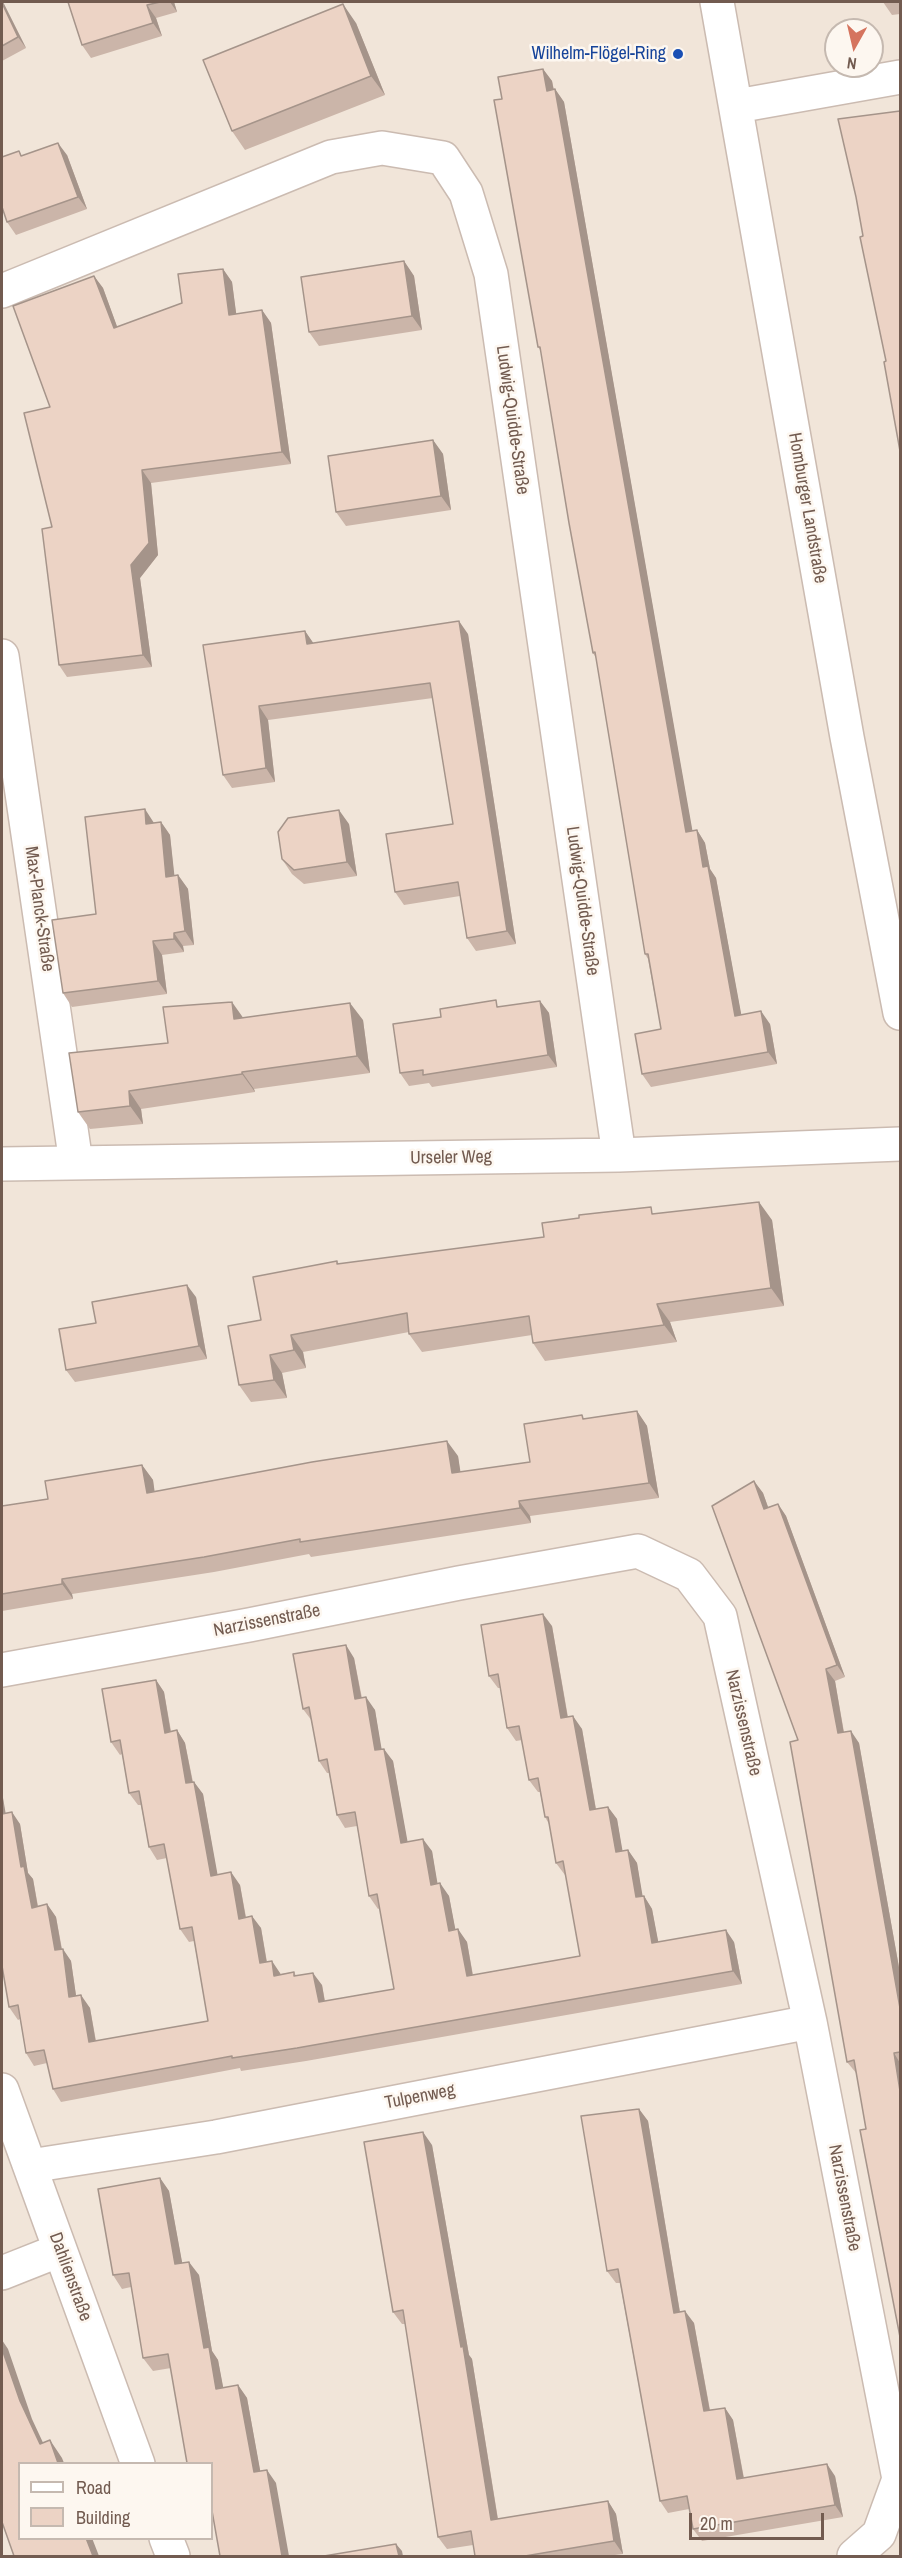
<!DOCTYPE html>
<html>
<head>
<meta charset="utf-8">
<style>
  body { margin:0 }
  #map { position:relative; width:902px; height:2558px; overflow:hidden; background:#faf3ea; font-family:"Archivo Narrow",sans-serif }
  canvas { display:block }
  .frame { position:absolute; inset:0; border:3px solid #725b50; pointer-events:none }
  .legend { position:absolute; left:18px; top:2462px; width:195px; height:78px; box-sizing:border-box; background:#fdf7f0; border:2px solid #c5b9b0; margin:0; padding:8px 10px; list-style:none; font-size:18px; color:#725b50 }
  .legend li { display:flex; align-items:center; gap:12px; height:30px }
  .legend b { width:30px; border:2px solid #c5b9b0 }
  .north { position:absolute; left:824px; top:18px; width:60px; height:60px; box-sizing:border-box; background:#fdf7f0; border:2px solid #c5b9b0; border-radius:50%; rotate:188deg; font-size:16px; font-weight:700; line-height:24px; text-align:center; color:#725b50 }
  .north::after { content:''; display:block; margin:auto; width:21px; height:27px; background:#d5745e; clip-path:polygon(50% 0,100% 100%,50% 72%,0 100%) }
  .scale { position:absolute; left:689px; top:2513px; width:135px; height:27px; box-sizing:border-box; border:3px solid #725b50; border-top:0; padding-left:8px; font-size:18px; line-height:21px; white-space:nowrap; color:#725b50; -webkit-text-stroke:4px #fdf7f0; paint-order:stroke }
</style>
</head>
<body>
<div id="map">
<canvas width="902" height="2558"></canvas>
<div class="frame"></div>
<ul class="legend">
<li><b style="height:8px;background:#fff"></b>Road</li>
<li><b style="height:16px;background:#ecd3c5"></b>Building</li>
</ul>
<div class="north">N</div>
<div class="scale">20 m</div>
</div>
<script>
const context = document.querySelector('canvas').getContext('2d');
context.lineJoin = 'round';
function fill(path, color) {
  context.fillStyle = color;
  context.fill(path, 'evenodd');
}
function shape(rows) {
  const path = new Path2D();
  for (const r of rows) {
    path.moveTo(r[0], r[1]);
    for (let i = 2; i < r.length; i += 2) path.lineTo(r[i], r[i + 1]);
  }
  return path;
}
function stroke(path, color, width, dash) {
  context.strokeStyle = color;
  context.lineWidth = width;
  context.lineCap = dash ? 'butt' : 'round';
  context.setLineDash(dash || []);
  context.stroke(path);
}
function drawText(font, color, halo, rows, align = 'center') {
  context.font = font + ' "Archivo Narrow",sans-serif';
  context.lineWidth = 5;
  context.setLineDash([]);
  context.textBaseline = 'middle';
  context.strokeStyle = halo;
  context.fillStyle = color;
  for (const [text, x, y, turn = 0] of rows) {
    context.save();
    context.translate(x, y);
    context.rotate((+turn || 0) * Math.PI / 180);
    context.textAlign = isNaN(turn) ? turn : align;
    if (halo) context.strokeText(text, 0, 0);
    context.fillText(text, 0, 0);
    context.restore();
  }
}
const residential = shape([
  [2,2,900,2,900,2556,2,2556],
  [836,30,872,30,872,66,836,66],
  [20,2464,212,2464,212,2538,20,2538]
]);
const minor = shape([
  [717,2,847,737,900,1013],
  [737,106,900,77],
  [2,291,331,157,382,148,443,158,466,193,491,274,619,1155],
  [2,656,76,1163],
  [2,1164,619,1155,900,1144],
  [2,1670,249,1625,459,1583,638,1551,689,1575,720,1616,810,2022,899,2479,879,2534,854,2556],
  [2,2090,138,2464],
  [30,2166,216,2137,810,2022],
  [2,2273,60,2250],
  [166,2538,173,2556]
]);
const wall = shape([
  [2,2,3,2,26,48,2,61],
  [68,2,174,2,177,12,156,18,162,36,91,58,82,45],
  [883,2,900,2,900,14,892,15],
  [356,23,385,95,245,150,232,131],
  [543,69,552,81,554,90,555,89,564,102,692,831,697,830,705,843,710,869,716,878,741,1015,770,1024,777,1064,651,1087,642,1074,661,1029,648,959,645,954,596,658,593,653,541,351,538,347,502,99],
  [19,151,22,156,67,155,87,209,16,235,7,222],
  [404,261,414,276,422,330,319,346,309,332],
  [223,269,232,282,236,314,262,310,271,323,291,464,151,483,158,555,140,578,152,667,67,677,59,665,52,527,50,407,94,276,103,288,117,327,182,303],
  [433,440,443,454,451,510,346,526,336,512],
  [305,631,313,643,468,634,516,944,476,951,467,938,460,896,404,905,395,892,453,824,433,698,268,720,275,782,232,788,223,775,203,645],
  [161,822,170,835,174,876,178,875,188,889,194,945,183,946,184,952,162,955,167,994,72,1007,63,993,96,914,154,823],
  [349,824,357,876,304,884,292,874,282,859],
  [540,1001,549,1013,557,1067,432,1087,429,1083,409,1086,400,1073,441,1017],
  [243,1018,363,1020,370,1073,254,1089,255,1092,141,1109,143,1124,90,1129,78,1112,168,1043],
  [656,1214,772,1220,784,1306,670,1322,677,1342,545,1361,533,1343,532,1335,422,1352,409,1334,409,1332,303,1352,306,1368,282,1373,287,1398,251,1402,239,1385,261,1320,337,1261,339,1264,544,1237],
  [196,1297,207,1359,75,1382,66,1370],
  [637,1411,647,1426,659,1498,530,1516,531,1523,311,1557,309,1554,214,1572,72,1594,73,1599,2,1611,2,1506,48,1499,142,1465,153,1480,154,1491,458,1456,460,1472,530,1462,584,1419],
  [754,1481,763,1493,768,1507,778,1504,786,1516,845,1677,835,1681,844,1732,859,1743,900,1973,900,2337,857,2074,847,2062,798,1740],
  [552,1626,568,1717,582,1729,596,1809,608,1807,617,1819,622,1851,628,1850,637,1863,642,1896,644,1896,652,1909,658,1942,734,1942,742,1984,306,2061,241,2071,240,2068,61,2102,53,2089,47,2063,34,2066,26,2053,20,2019,18,2020,9,2007,3,1973,2,1971,2,1792,5,1813,20,1824,28,1873,33,1879,38,1906,47,1904,56,1917,62,1949,71,1961,76,1996,90,2008,96,2041,208,2021,194,1941,189,1942,180,1929,167,1858,157,1860,149,1847,141,1805,138,1805,129,1793,122,1754,120,1755,111,1742,156,1680,164,1692,171,1731,177,1730,185,1743,193,1782,194,1782,203,1794,217,1875,240,1885,246,1917,261,1928,267,1962,281,1974,294,1972,296,1976,322,1985,325,2001,394,1989,380,1908,378,1909,369,1896,357,1826,345,1828,337,1815,329,1773,327,1773,319,1761,312,1721,303,1709,354,1658,362,1698,375,1710,381,1749,393,1761,407,1842,432,1851,437,1884,449,1896,455,1929,467,1942,473,1975,580,1956,566,1875,565,1875,556,1863,549,1824,545,1817,540,1792,538,1792,529,1780,522,1740,516,1741,507,1728,501,1688,498,1688,489,1676],
  [639,2109,648,2121,680,2312,694,2323,710,2410,725,2408,733,2420,744,2478,835,2476,843,2517,702,2541,693,2529,689,2509,668,2513,660,2501,620,2283,616,2283,607,2271],
  [432,2145,469,2355,472,2359,498,2519,608,2501,616,2514,623,2554,607,2556,475,2556,473,2545,447,2549,438,2537,405,2324,402,2324,393,2312],
  [160,2178,169,2191,182,2263,199,2275,212,2351,218,2360,223,2388,238,2385,247,2398,260,2471,276,2483,212,2463,171,2368,153,2371,143,2358,131,2287,122,2289,113,2275]
]);
const shadedWall = shape([
  [2,2,3,2,26,48,18,37,2,3],
  [170,2,174,2,177,12],
  [343,4,356,23,385,95,371,76],
  [147,5,156,18,162,36,153,23],
  [543,69,552,81,556,103,547,91],
  [555,89,564,102,695,845,686,832],
  [58,143,67,155,87,209,78,197],
  [404,261,414,276,422,330,412,316],
  [223,269,232,282,238,327,229,315],
  [94,276,103,288,122,340,114,328],
  [262,310,271,323,291,464,282,452],
  [433,440,443,454,451,510,441,496],
  [142,470,151,483,158,555,140,578,152,667,143,655,131,565],
  [459,621,468,634,516,944,507,931],
  [305,631,314,644,307,644],
  [259,706,268,720,275,782,266,768],
  [145,809,154,823,146,824],
  [339,810,349,824,357,876,347,862],
  [161,822,170,835,176,890,166,877],
  [697,830,705,843,710,869,716,878,744,1029,735,1016,703,867],
  [178,875,188,889,194,945,185,931],
  [174,933,183,946,184,952,174,939],
  [153,941,162,955,167,994,158,981],
  [540,1001,549,1013,557,1067,548,1055],
  [232,1002,244,1019,234,1019],
  [350,1003,363,1020,370,1073,357,1056],
  [761,1011,770,1024,777,1064,768,1052],
  [242,1072,254,1089,255,1092,242,1074],
  [129,1091,141,1109,143,1124,130,1106],
  [759,1202,772,1220,784,1306,771,1288],
  [187,1285,196,1297,207,1359,199,1346],
  [657,1304,670,1322,677,1342,664,1325],
  [291,1335,303,1352,306,1368,294,1350],
  [270,1355,282,1373,287,1398,274,1380],
  [637,1411,647,1426,659,1498,649,1483],
  [447,1441,458,1456,463,1488,452,1473],
  [142,1465,153,1480,157,1508,147,1493],
  [754,1481,763,1493,773,1521,764,1509],
  [519,1501,530,1516,531,1523,520,1508],
  [778,1504,786,1516,845,1677,837,1665],
  [62,1579,72,1594,73,1599,62,1584],
  [543,1614,552,1626,570,1731,561,1718],
  [346,1645,354,1658,364,1712,355,1699],
  [826,1669,835,1681,846,1746,838,1733],
  [156,1680,164,1692,173,1746,165,1733],
  [366,1697,375,1710,384,1763,375,1750],
  [573,1716,582,1729,598,1822,590,1810],
  [177,1730,185,1743,195,1795,186,1783],
  [851,1731,859,1743,900,1973,900,2008],
  [384,1749,393,1761,410,1855,401,1843],
  [194,1782,203,1794,220,1888,211,1876],
  [2,1792,8,1827,2,1818],
  [608,1807,617,1819,625,1865,616,1852],
  [12,1812,20,1824,28,1873,33,1879,40,1920,32,1908,21,1867],
  [423,1839,432,1851,440,1898,431,1885],
  [628,1850,637,1863,645,1910,636,1897],
  [231,1872,240,1885,248,1931,239,1919],
  [440,1883,449,1896,458,1943,449,1931],
  [644,1896,652,1909,661,1956,652,1943],
  [47,1904,56,1917,64,1963,55,1950],
  [252,1916,261,1928,269,1976,260,1963],
  [458,1929,467,1942,475,1989,467,1976],
  [726,1930,734,1942,742,1984,733,1971],
  [63,1949,71,1961,78,2009,69,1997],
  [272,1961,280,1973,283,1988,274,1976],
  [313,1973,322,1985,327,2015,319,2002],
  [81,1995,90,2008,98,2055,89,2042],
  [894,2053,900,2063,900,2091],
  [639,2109,648,2121,682,2325,674,2313],
  [423,2132,432,2145,469,2355,472,2359,500,2533,491,2520],
  [160,2178,169,2191,185,2278,175,2264],
  [189,2262,199,2275,212,2351,218,2360,226,2402,216,2389,204,2348],
  [685,2311,694,2323,712,2423,704,2411],
  [2,2340,8,2349,32,2419,52,2462,40,2444,20,2401,2,2349],
  [238,2385,247,2398,263,2486,254,2472],
  [725,2408,733,2420,746,2491,737,2479],
  [50,2440,62,2458,64,2463,58,2463],
  [827,2464,835,2476,843,2517,835,2505],
  [267,2470,276,2483,289,2556,282,2556],
  [608,2501,616,2514,623,2554,614,2541],
  [86,2538,92,2538,99,2556,93,2556],
  [396,2544,402,2551,403,2556,399,2556]
]);
const building = shape([
  [68,2,160,2,147,5,153,23,82,45,68,2],
  [2,3,18,37,2,46,2,3],
  [343,4,371,76,232,131,203,60,343,4],
  [543,69,547,91,555,89,686,832,697,830,703,867,708,866,735,1016,761,1011,768,1052,642,1074,635,1034,661,1029,648,954,645,954,595,652,593,653,569,523,540,347,538,347,494,100,502,99,498,77,543,69],
  [900,111,900,451,884,362,886,361,860,237,863,236,856,197,838,119,900,111],
  [58,143,78,197,7,222,2,207,2,157,19,151,21,156,58,143],
  [404,261,412,316,309,332,301,277,404,261],
  [223,269,229,315,262,310,282,452,142,470,149,543,131,565,143,655,59,665,42,529,52,527,24,413,50,407,13,306,94,276,114,328,182,303,178,274,223,269],
  [433,440,441,496,336,512,328,456,433,440],
  [459,621,507,931,467,938,458,882,395,892,386,834,453,824,430,683,259,706,266,768,223,775,203,645,305,631,307,644,459,621],
  [145,809,146,824,161,822,166,877,178,875,185,931,174,933,174,939,153,941,158,981,63,993,52,920,96,914,85,817,145,809],
  [339,810,347,862,294,870,282,859,278,832,288,818,339,810],
  [496,1000,497,1007,540,1001,548,1055,423,1075,423,1070,400,1073,393,1024,441,1017,440,1009,496,1000],
  [232,1002,234,1019,350,1003,357,1056,242,1072,242,1074,129,1091,130,1106,78,1112,69,1053,168,1043,163,1007,232,1002],
  [759,1202,771,1288,657,1304,664,1325,533,1343,529,1316,409,1334,407,1313,291,1335,294,1350,270,1355,274,1380,239,1385,228,1326,261,1320,253,1277,337,1261,337,1264,544,1237,542,1223,579,1218,579,1215,651,1207,652,1214,759,1202],
  [187,1285,199,1346,66,1370,59,1329,96,1323,92,1302,187,1285],
  [637,1411,649,1483,519,1501,520,1508,300,1542,300,1539,204,1557,62,1579,62,1584,2,1594,2,1506,48,1499,45,1481,142,1465,147,1493,312,1462,447,1441,452,1473,530,1462,524,1424,582,1415,583,1419,637,1411],
  [754,1481,764,1509,778,1504,837,1665,826,1669,838,1733,851,1731,900,2008,900,2052,894,2053,900,2091,900,2337,860,2130,866,2129,854,2060,847,2062,790,1742,798,1740,712,1506,754,1481],
  [543,1614,561,1718,573,1716,590,1810,608,1807,616,1852,628,1850,636,1897,644,1896,652,1943,726,1930,733,1971,297,2048,232,2058,232,2056,53,2089,44,2050,26,2053,18,2005,9,2007,2,1966,2,1814,12,1812,21,1867,24,1866,32,1908,47,1904,55,1950,63,1949,69,1997,81,1995,89,2042,208,2021,192,1927,180,1929,164,1844,149,1847,139,1791,129,1793,120,1740,111,1742,102,1689,156,1680,165,1733,177,1730,186,1783,194,1782,211,1876,231,1872,239,1919,252,1916,260,1963,272,1961,274,1976,294,1972,294,1976,313,1973,319,2002,394,1989,377,1894,369,1896,355,1812,337,1815,327,1759,319,1761,309,1707,303,1709,293,1654,346,1645,355,1699,366,1697,375,1750,384,1749,401,1843,423,1839,431,1885,440,1883,449,1931,458,1929,467,1976,580,1956,563,1861,556,1863,548,1817,545,1817,538,1778,529,1780,519,1726,507,1728,498,1674,489,1676,481,1625,543,1614],
  [639,2109,674,2313,685,2311,704,2411,725,2408,737,2479,827,2464,835,2505,693,2529,687,2496,660,2501,618,2269,607,2271,581,2116,639,2109],
  [423,2132,461,2347,463,2346,491,2520,608,2501,614,2541,525,2556,475,2556,471,2531,438,2537,403,2310,393,2312,364,2142,423,2132],
  [160,2178,175,2264,189,2262,204,2348,209,2347,216,2389,238,2385,254,2472,267,2470,282,2556,220,2556,212,2511,212,2463,187,2463,168,2354,143,2358,129,2273,113,2275,98,2189,160,2178],
  [2,2349,20,2401,40,2444,50,2440,58,2463,20,2463,20,2538,86,2538,93,2556,14,2556,2,2522,2,2349],
  [396,2544,399,2556,324,2556,396,2544]
]);
const markers = [
  [678,54,6,"#1a4fb4"]
];
const transitNames = [
  ["Wilhelm-Flögel-Ring",666,54]
];
const streetNames = [
  ["Ludwig-Quidde-Straße",512,420,82],
  ["Homburger Landstraße",807,508,80],
  ["Ludwig-Quidde-Straße",582,901,82],
  ["Max-Planck-Straße",39,909,82],
  ["Urseler Weg",451,1158,-1],
  ["Narzissenstraße",267,1621,-11],
  ["Narzissenstraße",743,1723,77],
  ["Tulpenweg",420,2097,-11],
  ["Narzissenstraße",844,2198,79],
  ["Dahlienstraße",70,2277,70]
];
fill(residential, '#f1e5d9');
stroke(minor, '#cbbbb1', 36);
stroke(minor, '#fff', 33);
fill(wall, '#cbb5a9');
fill(shadedWall, '#a5948a');
fill(building, '#ecd3c5');
stroke(building, '#a5948a', 1.5);
for (const [x, y, r, color] of markers) {
  const dot = new Path2D();
  dot.arc(x, y, r, 0, 2 * Math.PI);
  context.fillStyle = color;
  context.fill(dot);
  stroke(dot, '#fdf7f0', 2);
}
drawText('18px', '#164399', '#fdf7f0', transitNames, 'right');
drawText('18px', '#725b50', '#fdf7f0', streetNames);
</script>
</body>
</html>
